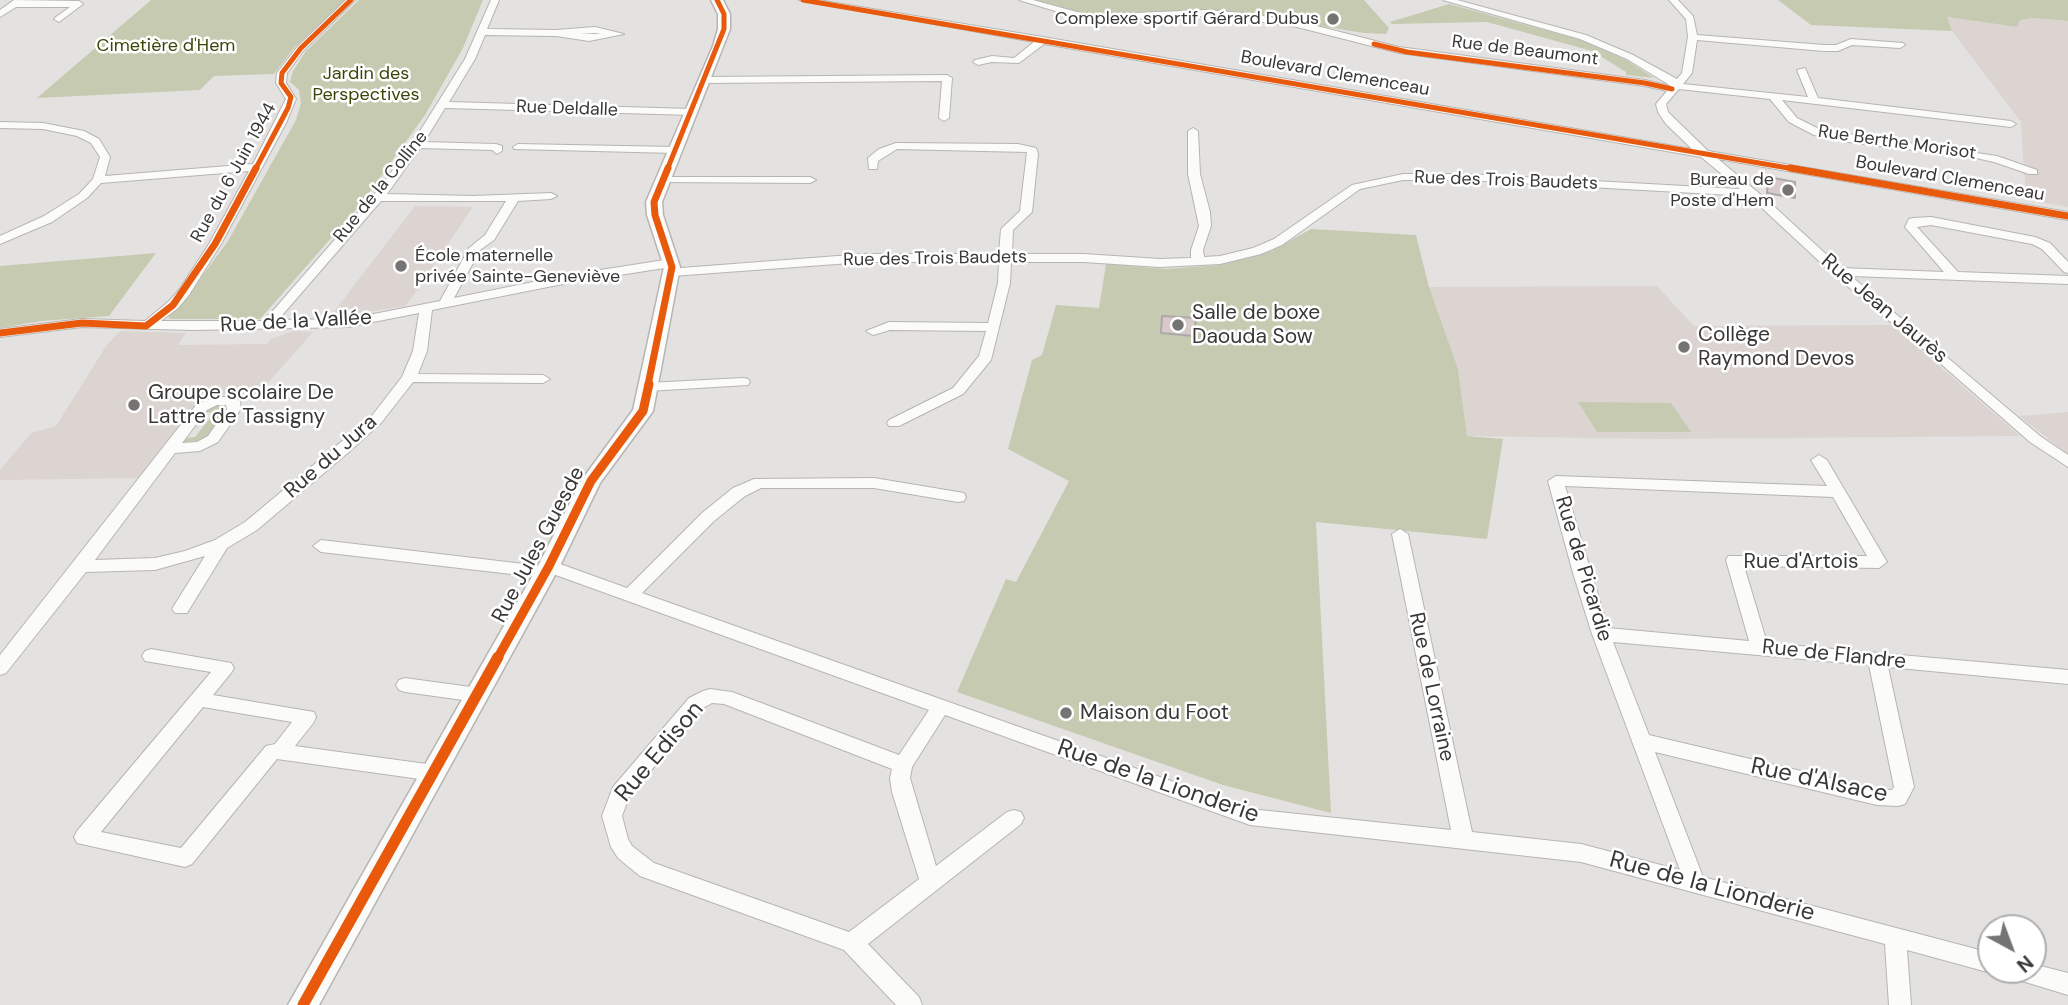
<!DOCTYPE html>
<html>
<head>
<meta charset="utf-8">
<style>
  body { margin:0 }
  #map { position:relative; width:2068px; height:1005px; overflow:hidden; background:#e4e2e0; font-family:"DM Sans",sans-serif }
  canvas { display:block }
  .north { position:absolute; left:1977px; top:914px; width:70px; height:70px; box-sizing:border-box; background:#fff; border:2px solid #b0afaf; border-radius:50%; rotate:139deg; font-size:19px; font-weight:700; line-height:28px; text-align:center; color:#3a3837 }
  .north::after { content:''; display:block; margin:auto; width:24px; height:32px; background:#767472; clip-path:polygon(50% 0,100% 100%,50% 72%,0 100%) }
</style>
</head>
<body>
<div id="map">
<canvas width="2068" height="1005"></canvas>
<div class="north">N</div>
</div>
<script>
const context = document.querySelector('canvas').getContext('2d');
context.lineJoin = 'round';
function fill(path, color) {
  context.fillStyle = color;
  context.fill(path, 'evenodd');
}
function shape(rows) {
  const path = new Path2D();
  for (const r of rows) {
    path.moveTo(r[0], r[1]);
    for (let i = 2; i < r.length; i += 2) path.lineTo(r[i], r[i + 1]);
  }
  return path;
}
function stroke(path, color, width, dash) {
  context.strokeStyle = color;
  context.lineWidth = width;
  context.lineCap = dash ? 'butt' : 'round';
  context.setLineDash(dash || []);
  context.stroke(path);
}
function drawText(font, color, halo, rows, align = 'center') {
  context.font = font + ' "DM Sans",sans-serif';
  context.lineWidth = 5;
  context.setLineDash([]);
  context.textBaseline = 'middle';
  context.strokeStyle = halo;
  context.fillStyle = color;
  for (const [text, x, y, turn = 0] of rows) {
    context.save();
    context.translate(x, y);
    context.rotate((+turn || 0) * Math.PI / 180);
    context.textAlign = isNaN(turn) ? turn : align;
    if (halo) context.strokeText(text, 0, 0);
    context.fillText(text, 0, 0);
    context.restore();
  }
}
const built = shape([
  [1946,17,2017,27,2020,20,2033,18,2068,21,2068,207,2026,200,2021,122,1952,31],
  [415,206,473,207,406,306,329,318],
  [1657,286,1694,326,1892,325,2020,436,1658,439,1467,436,1458,369,1429,287],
  [120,331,186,333,178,345,267,344,271,339,294,331,313,332,259,393,219,395,199,403,140,478,0,480,0,470,31,433,56,426,106,346],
  [2068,412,2068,454,2019,416]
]);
const green = shape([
  [151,0,345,0,294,48,274,74,214,76,200,90,37,98],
  [359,0,483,0,463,48,425,115,361,204,260,319,170,319,168,316,183,302,228,241,296,120,301,103,299,90,290,82,293,71,306,51],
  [1031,0,1364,0,1389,28,1386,34,1364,33,1220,10,1092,17],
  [1778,0,2068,0,2068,21,2033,18,2020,20,2017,27,1947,17,1952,31,1811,25],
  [1449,4,1581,40,1628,61,1654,78,1626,75,1626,72,1592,51,1487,22,1392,24,1390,22],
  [1311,229,1416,235,1429,287,1458,369,1467,436,1503,439,1487,539,1316,522,1331,813,1223,785,957,692,1006,579,1016,582,1069,481,1008,449,1032,360,1042,355,1056,305,1099,308,1106,264,1165,269,1220,265,1272,251],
  [156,253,109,316,41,321,0,328,0,266],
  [1578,402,1671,403,1691,432,1597,432],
  [219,403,228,405,229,408,208,438,204,441,184,442,185,438,195,437,214,413,204,412]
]);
const building = shape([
  [1768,177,1795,182,1795,198,1767,193,1768,177],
  [1162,316,1196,318,1194,336,1161,333,1162,316]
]);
const minor = shape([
  [14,0,79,1,83,4,59,22,54,19,56,17,70,7,16,7,0,17,0,10,14,0],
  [346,0,355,0,304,50,287,73,286,83,296,99,286,123,221,244,189,295,178,308,161,321,264,321,378,190,412,144,465,59,491,0,499,0,487,29,556,30,595,27,624,34,589,41,556,36,485,35,475,59,449,102,692,109,697,112,692,115,445,108,424,142,496,144,502,146,502,151,497,154,492,150,420,148,387,194,473,196,551,193,557,196,551,199,518,201,494,240,480,250,454,298,568,275,671,259,677,263,671,267,568,283,432,310,427,351,418,374,543,375,550,379,543,383,413,382,381,423,350,451,257,530,227,548,187,613,175,613,172,609,205,556,155,570,86,572,6,673,0,675,0,655,197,404,215,397,233,397,240,401,241,409,218,442,200,451,175,453,95,560,155,558,185,551,215,540,245,522,371,417,402,377,413,351,419,313,348,327,194,330,82,327,0,337,0,329,82,319,145,321,168,302,179,290,209,244,249,171,101,183,87,198,52,222,0,244,0,236,44,216,79,194,93,179,100,157,91,143,77,136,43,129,0,128,0,122,43,123,84,131,99,139,110,157,105,176,253,164,286,99,276,83,277,73,298,46,346,0],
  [595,33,601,34,580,34,595,33],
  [381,201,506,201,485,235,469,248,440,301,348,319,278,320,381,201],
  [217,405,226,405,227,409,208,436,197,442,182,443,207,410,217,405],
  [799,0,818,0,1043,37,1692,149,1666,124,1658,112,1656,104,1667,91,1645,86,1399,53,1297,27,1243,19,1206,16,1088,21,1019,0,1033,0,1088,15,1206,10,1243,13,1297,21,1399,47,1645,80,1671,86,1627,59,1580,39,1443,0,1457,0,1586,35,1633,55,1677,79,1682,73,1688,37,1686,19,1669,0,1678,0,1693,16,1697,35,1824,45,1836,45,1851,39,1903,43,1905,45,1900,48,1852,45,1838,51,1824,51,1697,40,1692,73,1683,84,1808,97,1797,70,1805,68,1818,98,2011,121,2016,124,2011,127,1782,100,1797,118,1821,130,1997,156,2037,170,2037,174,2029,174,1994,162,1967,156,1854,143,1814,135,1789,122,1770,99,1679,89,1666,104,1668,112,1708,151,2068,212,2068,220,1718,159,1767,200,1841,268,1944,272,1905,227,1909,219,1913,218,1931,217,2035,237,2050,243,2068,262,2068,273,2064,272,2042,249,2032,244,1931,225,1917,227,1958,272,2068,276,2068,284,1851,276,2040,436,2068,455,2068,467,2030,442,1941,364,1834,275,1749,196,1466,180,1403,180,1360,189,1282,245,1261,254,1220,264,1160,267,1084,262,1011,262,1010,283,991,360,963,394,899,426,889,426,887,423,889,420,953,388,979,356,986,331,890,330,873,335,866,331,889,322,988,323,998,283,999,262,864,262,672,276,668,275,668,269,864,254,999,254,1001,229,1020,211,1027,152,897,149,878,161,877,169,869,169,868,158,879,149,896,143,1018,144,1036,148,1038,154,1032,212,1013,230,1012,254,1084,254,1160,259,1191,258,1191,250,1199,226,1188,174,1188,131,1193,128,1198,131,1200,174,1210,212,1211,226,1203,250,1204,257,1220,256,1253,248,1274,239,1352,185,1403,174,1466,174,1740,189,1701,157,1044,44,1019,63,992,62,978,65,973,62,975,60,992,56,1014,58,1034,42,799,0],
  [947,75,952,78,949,118,944,121,939,118,942,81,706,83,701,80,706,77,947,75],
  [518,144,675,147,680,150,675,153,514,149,513,147,518,144],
  [662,177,810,177,816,180,810,183,658,182,658,178,662,177],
  [743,378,748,379,750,382,748,385,648,391,641,387,648,383,743,378],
  [1819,455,1827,460,1887,562,1879,568,1744,566,1767,643,2068,670,2068,684,1888,667,1914,787,1905,804,1898,806,1877,805,1655,752,1703,877,1991,953,1991,970,1999,970,1991,973,1907,950,1911,1005,1889,1005,1885,944,1581,862,1250,825,945,715,912,767,910,778,936,866,1007,812,1014,810,1021,812,1024,818,1021,824,868,944,919,997,922,1005,896,1005,844,950,640,876,618,858,611,847,602,816,613,787,689,698,703,691,710,689,732,692,899,755,929,710,553,574,546,578,321,552,313,546,321,540,541,566,549,560,627,588,702,513,733,488,754,479,874,478,964,493,966,497,964,501,958,502,874,488,761,488,745,496,714,521,642,593,1250,809,1451,830,1392,534,1400,529,1408,534,1472,832,1581,844,1680,870,1592,634,1573,573,1548,481,1556,476,1827,486,1811,460,1819,455],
  [1565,486,1833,497,1867,556,1728,556,1726,560,1749,641,1608,628,1565,486],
  [1613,642,1869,665,1894,787,1892,790,1877,789,1649,735,1613,642],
  [712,703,724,704,892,769,890,778,892,792,919,879,849,932,654,863,632,846,628,839,622,816,629,797,703,708,712,703],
  [151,649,231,663,234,668,231,673,213,695,314,712,316,717,314,722,295,746,434,765,441,767,444,773,441,779,434,781,277,759,192,864,185,867,77,843,74,837,77,831,211,672,145,661,142,656,145,651,151,649],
  [203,707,292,722,275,744,266,746,181,848,101,832,203,707],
  [405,678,478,688,485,690,487,695,485,700,478,702,405,692,399,690,396,685,399,680,405,678],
  [2033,964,2068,973,2068,995,2009,977,2006,970,2033,970,2033,964]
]);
const major = shape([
  [711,0,723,0,730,14,730,29,662,202,663,215,680,267,653,411,600,483,560,566,319,1005,288,1005,538,566,581,481,633,410,664,267,647,215,646,202,713,46,718,29,718,14,711,0]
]);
const cyclewayFar3 = shape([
  [803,0,1800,170],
  [1374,44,1407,52,1645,83,1672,89],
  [255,170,288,108,291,97,281,83,282,73,301,48,351,0],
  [667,170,724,29,724,14,717,0]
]);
const cyclewayFar2 = shape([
  [1790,168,2068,216],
  [0,333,82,323,146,326,173,305,215,244,256,168],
  [648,385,672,267,655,215,654,202,668,168]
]);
const cyclewayFar1 = shape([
  [497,659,549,566,591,481,643,411,649,384]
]);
const cycleway = shape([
  [303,1005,498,657]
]);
const markers = [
  [1333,19,7,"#767472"],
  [1788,190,7,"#767472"],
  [401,266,7,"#767472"],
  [1178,325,7,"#767472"],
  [1684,347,7,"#767472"],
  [134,405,7,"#767472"],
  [1066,713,7,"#767472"]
];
const farPoinames = [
  ["Complexe sportif Gérard Dubus",1319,19],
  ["Bureau de",1774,180],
  ["Poste d'Hem",1774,201],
  ["École maternelle",415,256,"left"],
  ["privée Sainte-Geneviève",415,277,"left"]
];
const farParknames = [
  ["Cimetière d'Hem",166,46],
  ["Jardin des",366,74],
  ["Perspectives",366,95]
];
const farStreetnames = [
  ["Rue de Beaumont",1525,51,7],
  ["Boulevard Clemenceau",1335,74,10],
  ["Rue Deldalle",567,109,2],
  ["Rue Berthe Morisot",1897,143,8],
  ["Rue du 6 Juin 1944",234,173,-61],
  ["Boulevard Clemenceau",1950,179,10],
  ["Rue des Trois Baudets",1506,181,2],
  ["Rue de la Colline",381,187,-51],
  ["Rue des Trois Baudets",935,259,-1]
];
const streetNames = [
  ["Rue Jean Jaurès",1884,309,40],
  ["Rue de la Vallée",296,322,-3],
  ["Rue du Jura",331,457,-41],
  ["Rue Jules Guesde",539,545,-62],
  ["Rue d'Artois",1801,562],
  ["Rue de Picardie",1583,569,73],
  ["Rue de Flandre",1834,655,6],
  ["Rue de Lorraine",1431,687,78]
];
const poiNames = [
  ["Salle de boxe",1192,313],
  ["Daouda Sow",1192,337],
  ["Collège",1698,335],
  ["Raymond Devos",1698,359],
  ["Groupe scolaire De",148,393],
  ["Lattre de Tassigny",148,417],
  ["Maison du Foot",1080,713]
];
const nearStreetnames = [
  ["Rue Edison",660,752,-50],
  ["Rue d'Alsace",1819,781,12],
  ["Rue de la Lionderie",1158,782,19],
  ["Rue de la Lionderie",1712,887,15]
];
fill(built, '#dbd4d0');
fill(green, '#c6cab0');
fill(building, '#d7cac9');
stroke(building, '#aba9a8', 2);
stroke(minor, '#b7b5b3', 2);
stroke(major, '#b7b5b3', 3);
fill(minor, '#fbfbfa');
fill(major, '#fbfbfa');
stroke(cyclewayFar3, '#e8590c', 5);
stroke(cyclewayFar2, '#e8590c', 7);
stroke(cyclewayFar1, '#e8590c', 9);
stroke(cycleway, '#e8590c', 11);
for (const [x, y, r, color] of markers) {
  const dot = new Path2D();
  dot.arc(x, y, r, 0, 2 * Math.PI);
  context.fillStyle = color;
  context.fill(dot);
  stroke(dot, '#fff', 2.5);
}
drawText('18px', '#3a3837', '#fff', farPoinames, 'right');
drawText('18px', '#3c4407', '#fff', farParknames);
drawText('18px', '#3a3837', '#fff', farStreetnames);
drawText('21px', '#3a3837', '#fff', streetNames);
drawText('21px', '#3a3837', '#fff', poiNames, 'left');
drawText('24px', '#3a3837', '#fff', nearStreetnames);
</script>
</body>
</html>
